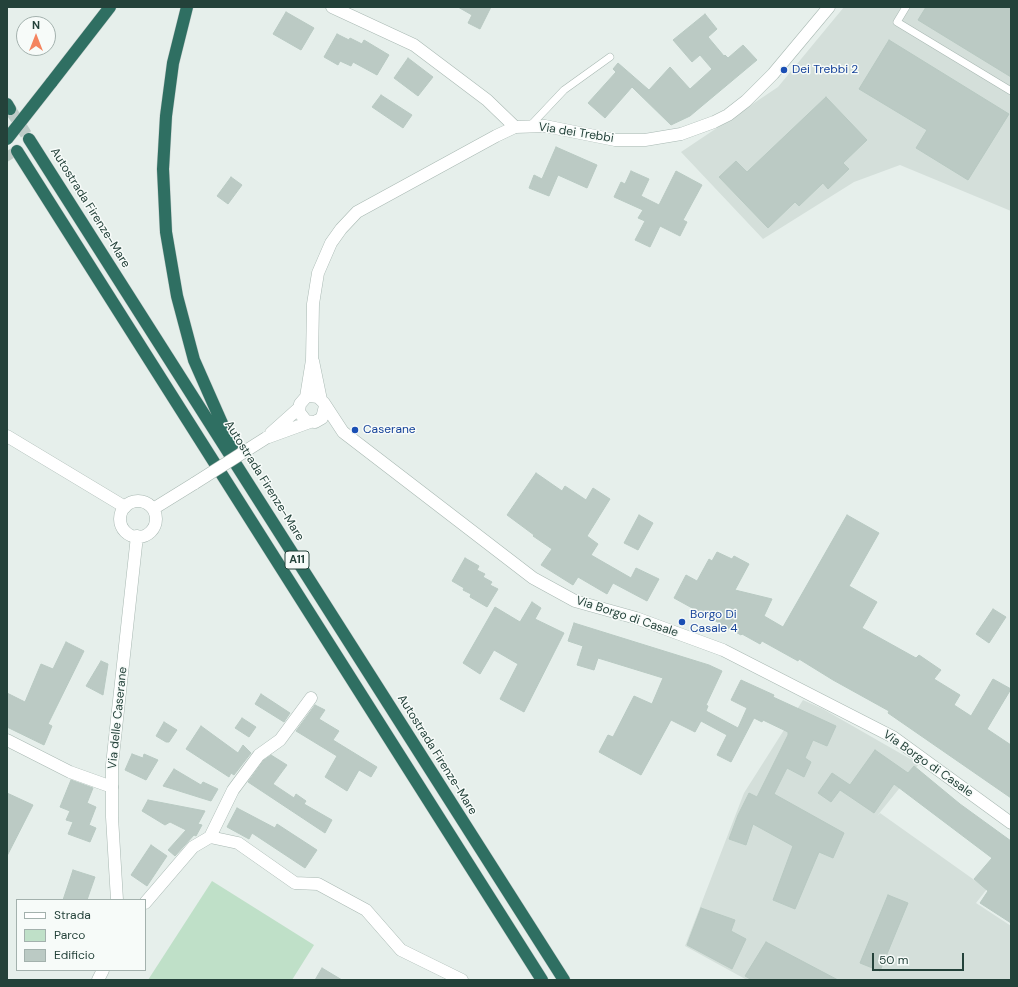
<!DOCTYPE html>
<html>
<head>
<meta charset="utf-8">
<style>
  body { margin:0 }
  #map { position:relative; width:1018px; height:987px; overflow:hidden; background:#e6efeb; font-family:"DM Sans",sans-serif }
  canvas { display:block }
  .frame { position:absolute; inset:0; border:8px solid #24423a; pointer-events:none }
  .legend { position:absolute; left:16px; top:899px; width:130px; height:72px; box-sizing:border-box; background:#f7fbf9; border:1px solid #a3b1ad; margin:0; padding:5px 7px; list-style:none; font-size:12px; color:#24423a }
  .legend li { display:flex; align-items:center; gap:8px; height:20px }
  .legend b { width:20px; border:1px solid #a3b1ad }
  .north { position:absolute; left:16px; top:16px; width:40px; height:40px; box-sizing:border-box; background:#f7fbf9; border:1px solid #a3b1ad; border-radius:50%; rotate:0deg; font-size:11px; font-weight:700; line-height:16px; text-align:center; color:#24423a }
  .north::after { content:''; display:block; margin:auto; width:14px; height:18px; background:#f4845f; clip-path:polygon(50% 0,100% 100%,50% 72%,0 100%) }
  .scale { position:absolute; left:872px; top:953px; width:92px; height:18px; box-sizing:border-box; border:2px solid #24423a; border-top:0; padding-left:5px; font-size:12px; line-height:14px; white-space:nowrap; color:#24423a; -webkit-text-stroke:3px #f7fbf9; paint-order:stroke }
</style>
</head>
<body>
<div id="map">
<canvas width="1018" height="987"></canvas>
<div class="frame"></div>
<ul class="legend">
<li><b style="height:5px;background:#fff"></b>Strada</li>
<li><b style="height:11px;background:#bfe0c8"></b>Parco</li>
<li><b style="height:11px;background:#bbcac4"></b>Edificio</li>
</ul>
<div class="north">N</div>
<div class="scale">50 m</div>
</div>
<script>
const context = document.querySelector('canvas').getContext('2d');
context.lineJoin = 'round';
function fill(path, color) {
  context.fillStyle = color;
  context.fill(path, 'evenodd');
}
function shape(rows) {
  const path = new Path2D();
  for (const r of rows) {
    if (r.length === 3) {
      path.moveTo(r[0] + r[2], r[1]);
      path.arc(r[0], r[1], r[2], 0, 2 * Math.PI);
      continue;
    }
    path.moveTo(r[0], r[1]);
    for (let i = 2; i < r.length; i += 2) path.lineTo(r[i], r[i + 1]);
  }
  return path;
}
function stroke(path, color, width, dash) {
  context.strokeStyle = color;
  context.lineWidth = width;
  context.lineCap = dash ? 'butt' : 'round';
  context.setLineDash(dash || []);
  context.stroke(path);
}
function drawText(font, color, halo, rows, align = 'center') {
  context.font = font + ' "DM Sans",sans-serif';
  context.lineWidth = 3;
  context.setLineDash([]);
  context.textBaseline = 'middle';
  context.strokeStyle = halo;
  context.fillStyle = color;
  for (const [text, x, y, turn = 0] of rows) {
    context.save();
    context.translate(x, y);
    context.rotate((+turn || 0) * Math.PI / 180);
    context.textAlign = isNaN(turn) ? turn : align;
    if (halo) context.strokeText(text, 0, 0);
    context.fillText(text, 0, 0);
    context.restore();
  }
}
const built = shape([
  [844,7,1011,7,1011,211,900,165,854,182,763,239,681,152,778,87],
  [803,700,823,709,919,764,877,816,880,813,987,889,976,903,1011,926,1011,980,747,980,685,946,744,793]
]);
const green = shape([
  [212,881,314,945,292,980,148,980]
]);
const building = shape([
  [458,7,491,7,480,29,468,23,472,15,458,7],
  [926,7,1011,7,1011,77,918,20,926,7],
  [286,12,314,28,301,50,273,34,286,12],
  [705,14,717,29,708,37,724,56,725,55,728,58,743,45,757,60,690,116,671,125,632,87,605,118,588,103,616,72,613,69,618,63,649,90,670,67,690,89,712,69,700,55,692,62,673,40,705,14],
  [337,34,349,40,350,38,362,44,364,40,389,55,377,75,353,62,351,66,340,61,338,65,324,57,337,34],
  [889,40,1009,114,968,180,916,148,927,130,859,89,889,40],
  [408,58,433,77,418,96,394,78,408,58],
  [381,95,412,115,403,128,372,107,381,95],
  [826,97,867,140,843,163,849,169,828,189,823,183,799,206,795,202,768,228,719,177,736,161,747,172,826,97],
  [556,147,597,165,587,188,558,175,549,196,529,188,534,175,542,179,556,147],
  [631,171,649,179,641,196,659,205,676,171,702,185,683,220,687,222,680,236,660,226,650,247,635,240,645,221,638,218,643,210,614,197,621,182,625,184,631,171],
  [231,177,242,185,228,204,217,196,231,177],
  [536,473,562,491,565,486,586,500,593,488,610,499,587,536,598,544,591,555,631,578,636,568,659,579,647,601,613,583,607,594,578,577,573,585,541,565,552,549,533,536,534,535,507,515,536,473],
  [639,515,653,523,638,550,624,543,639,515],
  [847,515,879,533,849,586,877,602,862,628,916,658,919,655,941,670,934,679,960,695,954,705,971,716,993,679,1011,689,987,729,1011,745,1011,798,888,713,889,711,833,680,799,659,798,661,762,641,760,644,742,634,741,635,674,598,686,575,697,581,709,559,712,561,717,552,732,559,734,556,749,564,735,590,772,599,764,616,783,627,847,515],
  [465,558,479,566,477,570,485,574,483,577,492,582,490,585,498,589,487,607,470,597,471,594,463,590,464,588,452,581,465,558],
  [532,602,541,608,535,619,564,633,524,712,500,699,518,664,494,650,480,674,463,663,495,607,520,622,532,602],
  [993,609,1006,617,989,643,976,634,993,609],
  [574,623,709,665,722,671,706,705,708,706,706,711,738,728,747,708,731,700,741,680,774,695,773,697,836,726,827,746,813,740,805,758,811,762,804,777,787,768,774,794,844,833,833,858,819,852,795,909,773,900,793,846,753,824,746,845,729,839,738,815,749,793,757,797,788,735,788,732,763,720,762,722,754,718,731,762,717,755,727,735,701,721,695,732,671,720,641,775,599,752,608,735,613,737,634,696,652,704,663,678,598,658,594,670,577,665,583,646,568,641,574,623],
  [66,642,84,651,48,724,52,726,44,745,7,727,7,693,25,702,41,664,53,669,66,642],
  [101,661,108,664,103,695,86,686,101,661],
  [261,694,290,713,284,722,255,704,261,694],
  [315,705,325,710,319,719,339,731,333,740,377,767,371,777,359,770,347,791,325,777,337,756,296,731,315,705],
  [242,718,256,727,249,737,235,728,242,718],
  [164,722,177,730,169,742,166,742,156,736,164,722],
  [201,726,238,753,243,745,251,753,234,775,231,773,229,777,186,749,201,726],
  [875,750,908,773,914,766,960,804,1011,841,1011,923,980,903,988,891,974,879,992,858,894,784,874,813,840,790,831,802,818,793,832,773,850,785,875,750],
  [132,754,143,758,144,754,158,760,146,780,125,770,132,754],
  [271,755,287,765,273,784,294,798,296,794,306,801,304,804,332,820,325,833,248,782,264,760,271,755],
  [174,769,201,785,203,782,218,789,211,801,163,786,174,769],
  [71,780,93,788,87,803,96,807,89,825,96,828,90,842,68,834,73,822,66,820,70,811,60,807,71,780],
  [7,793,33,805,7,856,7,793],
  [148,800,205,811,198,824,202,825,196,836,194,835,175,856,168,850,186,830,170,822,165,825,142,811,148,800],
  [237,808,275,828,277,824,317,850,305,868,252,833,249,839,227,827,237,808],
  [151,845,167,856,147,886,131,875,151,845],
  [73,870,95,877,87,900,63,900,73,870],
  [888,895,908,903,880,971,860,963,888,895],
  [701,908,735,920,731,931,746,939,732,969,687,945,701,908],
  [766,942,838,980,752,980,745,976,766,942],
  [322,968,342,980,315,980,322,968]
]);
const motorwayTunnel = shape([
  [10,109,29,139],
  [7,151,12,159]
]);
const service = shape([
  [906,7,897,22,1011,91],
  [531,125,564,90,610,57]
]);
const minor = shape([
  [332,7,414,45,487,100,515,127],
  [7,436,125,507],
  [7,740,70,772,112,787],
  [210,837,233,790,259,755,280,740,311,698],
  [145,903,193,847,210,837,238,843,295,883,318,884,366,910,401,950,462,980]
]);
const tertiary = shape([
  [313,361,321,400],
  [306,397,312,360,313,304,318,273,331,243,341,229,357,212,496,136,515,127,545,126,615,140,645,140,681,134,714,122,728,115,746,101,773,74,829,7],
  [325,406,322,418,315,422,306,421,299,412,300,404,306,397,310,396,318,397,324,403,343,432,533,578,575,601,636,618,723,650,893,737,1011,823],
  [271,433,299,408],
  [266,438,310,422],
  [138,519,18],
  [153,509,195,483],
  [117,900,112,817,112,765,137,536],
  [98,980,103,970]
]);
const motorway = shape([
  [187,7,173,63,166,116,163,169,166,232,177,296,194,360,232,446],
  [51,83,110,7],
  [7,104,10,109],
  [29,139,564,980],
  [17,151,542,980]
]);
const tertiaryBridge = shape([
  [195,483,266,438]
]);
const motorwayBridge = shape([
  [7,139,51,83]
]);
const markers = [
  [784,70,4,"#1a4fb4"],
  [355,430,4,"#1a4fb4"],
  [682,622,4,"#1a4fb4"]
];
const shields = [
  [297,560,24]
];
const shieldNames = [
  ["A11",297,560]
];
const transitNames = [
  ["Dei Trebbi 2",792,70],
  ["Caserane",363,430],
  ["Borgo Di",690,615],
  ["Casale 4",690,629]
];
const streetNames = [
  ["Via dei Trebbi",576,133,9],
  ["Autostrada Firenze-Mare",90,208,58],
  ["Autostrada Firenze-Mare",264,481,58],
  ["Via Borgo di Casale",627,617,18],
  ["Via delle Caserane",118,718,-84],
  ["Autostrada Firenze-Mare",437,755,58],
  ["Via Borgo di Casale",928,764,35]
];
fill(built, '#d4dfda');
fill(green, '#bfe0c8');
fill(building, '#bbcac4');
stroke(building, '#b8c9c2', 1);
stroke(motorwayTunnel, '#bfccc8', 12, [12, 6]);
stroke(service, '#a8b8b2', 8);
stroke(minor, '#a8b8b2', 13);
stroke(tertiary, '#a8b8b2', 13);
stroke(motorway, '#c2cac8', 13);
stroke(service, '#fff', 7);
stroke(minor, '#fff', 12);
stroke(tertiary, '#fff', 12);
stroke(motorway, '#2f6f62', 12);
stroke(tertiaryBridge, '#a8b8b2', 13, []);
stroke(motorwayBridge, '#c2cac8', 13, []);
stroke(tertiaryBridge, '#fff', 12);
stroke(motorwayBridge, '#2f6f62', 12);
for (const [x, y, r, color] of markers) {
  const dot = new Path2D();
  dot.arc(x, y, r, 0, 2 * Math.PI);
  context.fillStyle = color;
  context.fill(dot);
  stroke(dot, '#f7fbf9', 1.5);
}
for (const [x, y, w] of shields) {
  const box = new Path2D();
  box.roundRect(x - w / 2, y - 9, w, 18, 3);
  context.fillStyle = '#f7fbf9';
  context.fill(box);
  stroke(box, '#24423a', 1);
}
drawText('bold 11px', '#24423a', null, shieldNames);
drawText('12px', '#164399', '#f7fbf9', transitNames, 'left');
drawText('12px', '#24423a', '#f7fbf9', streetNames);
</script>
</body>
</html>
